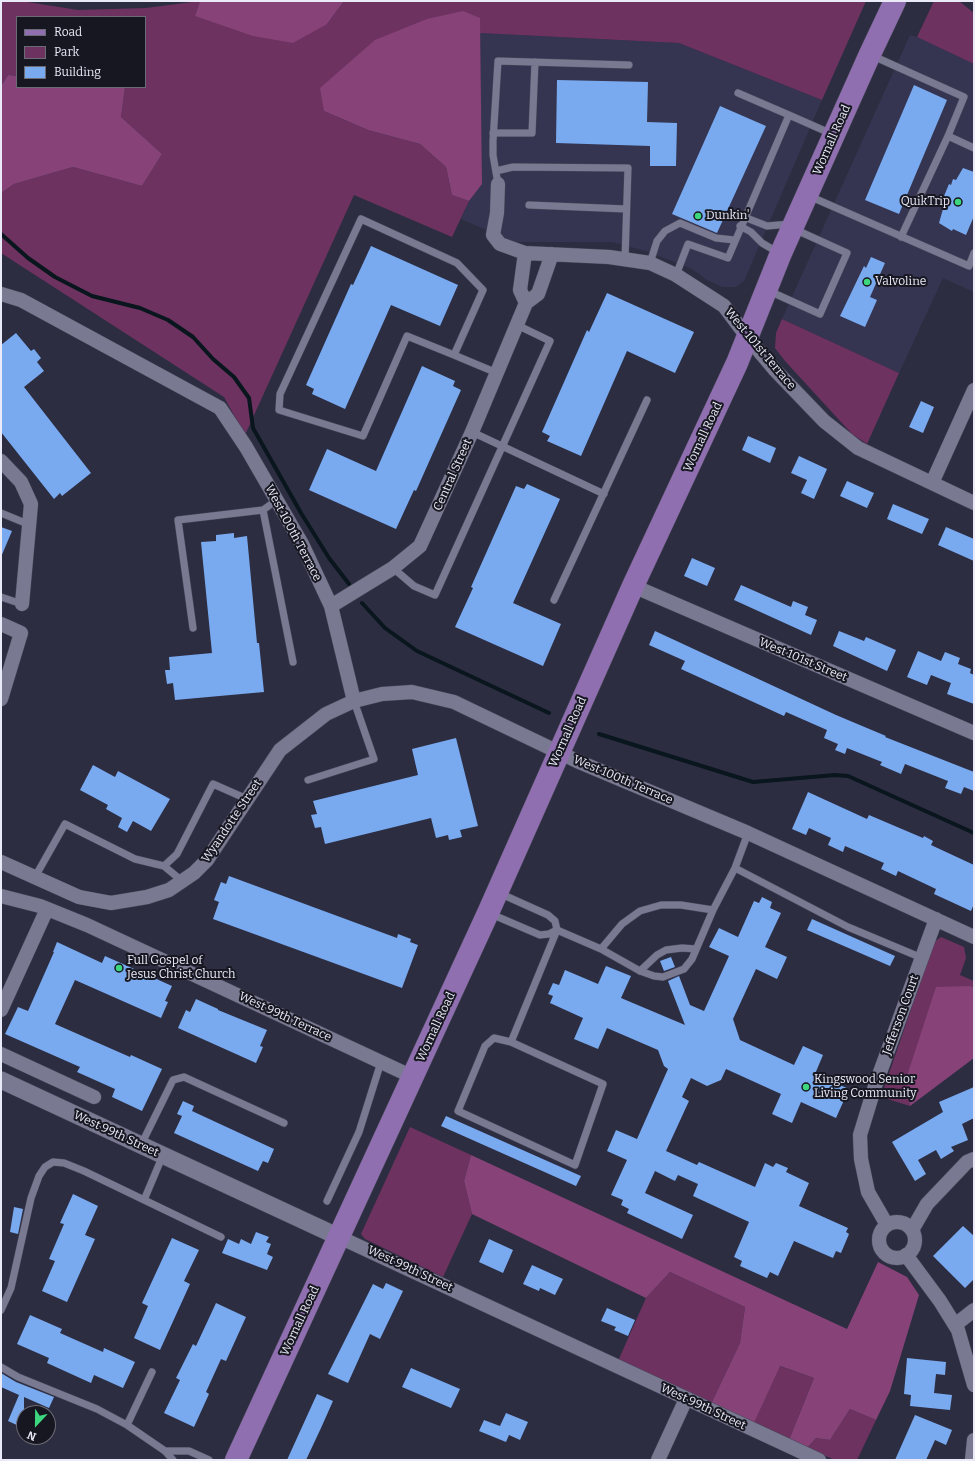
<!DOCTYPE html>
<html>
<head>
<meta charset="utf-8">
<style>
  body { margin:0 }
  #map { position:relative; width:975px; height:1461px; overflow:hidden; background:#2d2d42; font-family:Bitter,serif }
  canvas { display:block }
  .frame { position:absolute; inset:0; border:2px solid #eaeaf8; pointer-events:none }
  .legend { position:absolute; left:16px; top:16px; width:130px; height:72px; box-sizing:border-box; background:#161720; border:1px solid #6b6b76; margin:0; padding:5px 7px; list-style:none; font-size:12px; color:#eaeaf8 }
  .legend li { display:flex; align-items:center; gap:8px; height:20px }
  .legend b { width:20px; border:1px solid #6b6b76 }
  .north { position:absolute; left:16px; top:1405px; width:40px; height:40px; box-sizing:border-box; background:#161720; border:1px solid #6b6b76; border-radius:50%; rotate:202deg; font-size:11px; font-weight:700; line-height:16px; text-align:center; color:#eaeaf8 }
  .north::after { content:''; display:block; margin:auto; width:14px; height:18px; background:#3cd77e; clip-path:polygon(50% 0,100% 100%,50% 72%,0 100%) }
</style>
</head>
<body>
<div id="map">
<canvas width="975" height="1461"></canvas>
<div class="frame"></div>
<ul class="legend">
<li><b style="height:5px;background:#8f6faf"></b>Road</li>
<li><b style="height:11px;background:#6d3260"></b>Park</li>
<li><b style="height:11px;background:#79aaf0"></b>Building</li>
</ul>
<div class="north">N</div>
</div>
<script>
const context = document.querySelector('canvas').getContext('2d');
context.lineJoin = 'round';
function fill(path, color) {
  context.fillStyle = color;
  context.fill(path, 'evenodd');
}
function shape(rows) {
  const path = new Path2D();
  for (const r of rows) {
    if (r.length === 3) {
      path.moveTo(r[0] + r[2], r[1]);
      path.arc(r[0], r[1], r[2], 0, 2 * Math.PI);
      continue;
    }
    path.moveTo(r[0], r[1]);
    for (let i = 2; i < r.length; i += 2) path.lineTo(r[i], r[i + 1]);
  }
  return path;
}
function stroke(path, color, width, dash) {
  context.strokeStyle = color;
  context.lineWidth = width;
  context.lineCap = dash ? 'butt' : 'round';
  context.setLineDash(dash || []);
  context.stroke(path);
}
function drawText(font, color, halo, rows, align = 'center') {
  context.font = font + ' Bitter,serif';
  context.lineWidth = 4;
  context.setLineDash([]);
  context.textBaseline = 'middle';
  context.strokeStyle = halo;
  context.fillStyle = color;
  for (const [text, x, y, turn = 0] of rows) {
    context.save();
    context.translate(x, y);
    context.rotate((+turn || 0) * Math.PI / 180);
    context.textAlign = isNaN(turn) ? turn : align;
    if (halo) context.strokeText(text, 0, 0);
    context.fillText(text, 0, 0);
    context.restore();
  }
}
const built = shape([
  [480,33,679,43,822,100,744,281,736,287,722,287,707,280,692,269,646,251,612,242,514,242,461,219,469,201,482,184],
  [910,35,917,37,974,64,974,292,943,278,899,373,782,319]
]);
const green = shape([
  [1,1,21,1,78,10,146,8,200,1,195,16,327,24,344,1,866,1,822,100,679,43,480,33,480,18,324,111,368,130,420,144,446,167,452,195,469,201,452,237,354,195,245,435,224,397,1,253,1,193,14,184,73,167,142,186,162,154,121,117,125,87,145,87,145,17,17,17,17,76,8,75,1,86],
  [934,1,959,1,974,13,974,64,917,37],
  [782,319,899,373,867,444,852,434,785,361,775,348,776,333],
  [941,937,964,947,966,958,960,975,974,981,974,988,971,986,906,1079,910,1106,881,1097,934,942],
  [410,1127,471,1155,464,1181,472,1214,443,1277,365,1239,361,1234],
  [670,1272,745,1307,740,1343,711,1404,618,1361,646,1298],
  [779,1366,814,1378,789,1440,754,1423],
  [850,1409,876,1420,857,1460,835,1460,807,1448,816,1438,830,1440]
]);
const forest = shape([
  [200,1,344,1,327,24,293,43,253,36,195,16],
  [463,11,480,18,482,184,469,201,452,195,446,167,420,144,368,130,324,111,320,88,375,40,427,19],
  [8,75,17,76,17,87,125,87,121,117,162,154,142,186,73,167,14,184,1,193,1,86],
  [971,986,974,988,974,1058,910,1106,906,1079,936,987],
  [471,1155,847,1329,878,1262,907,1277,919,1295,890,1391,876,1420,850,1409,830,1440,816,1438,807,1448,789,1440,814,1378,780,1366,754,1423,711,1404,740,1343,745,1307,670,1272,646,1298,472,1214,464,1181]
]);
const stream = shape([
  [1,234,28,258,55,277,92,296,140,308,168,320,193,337,213,359,234,377,249,398,253,428,301,513,329,558,349,584],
  [362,603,385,628,417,651,549,713],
  [599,734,753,782,835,775,848,776,974,833]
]);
const building = shape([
  [557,80,648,82,647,122,677,123,676,166,650,166,650,146,556,143],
  [914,85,947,100,899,214,865,200],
  [720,106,766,126,717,233,672,214],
  [963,168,974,172,974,216,966,235,953,229,952,231,939,223,943,209,941,208,943,202,942,201,949,184,951,185,953,179,956,180],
  [371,246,458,285,440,326,391,305,345,409,312,394,314,389,306,385,351,284,353,285],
  [871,257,885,263,870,297,877,300,865,327,840,316,864,266,866,268],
  [607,293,694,332,675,373,627,351,581,456,547,441,550,436,542,432,587,330,589,332],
  [16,333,31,351,34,349,41,358,37,362,44,371,24,387,91,473,62,496,60,493,54,499,1,432,1,345],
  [422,366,455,381,453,386,461,390,416,491,414,490,396,529,309,490,327,449,376,471],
  [921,401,934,407,923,433,909,427],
  [748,436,776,448,770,463,742,450],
  [799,456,827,469,814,499,801,493,807,480,791,473],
  [847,481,874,493,867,508,840,496],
  [527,484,560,499,513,603,561,624,543,666,455,627,473,588,471,587,516,486,524,489],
  [893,504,929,519,922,534,887,519],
  [1,527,12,531,1,557],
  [946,527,974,539,974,561,938,545],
  [234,533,234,538,247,536,257,643,259,643,264,692,175,700,173,683,167,684,165,670,170,670,169,657,212,653,201,542,216,541,216,535],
  [692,558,715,568,707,586,684,576],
  [741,585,791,607,793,601,808,607,805,615,817,620,811,635,734,600],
  [655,631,836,715,886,736,885,737,974,772,974,791,964,787,961,794,945,788,948,781,905,764,901,774,880,765,882,762,847,748,845,754,835,750,838,744,824,738,827,730,786,712,784,716,681,669,685,661,649,645],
  [839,631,864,641,866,637,896,650,887,671,833,646],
  [918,651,941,661,945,652,960,658,958,664,971,669,970,673,974,675,974,704,947,694,951,683,931,675,927,685,907,677],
  [456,738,478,826,460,830,462,837,449,840,448,835,436,838,431,818,325,844,321,827,315,828,311,815,317,814,313,801,418,775,412,749],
  [93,765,115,777,118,771,170,799,151,831,133,821,127,832,118,827,122,818,106,809,108,805,80,790],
  [808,792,867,819,869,815,923,838,924,836,933,841,931,845,974,865,974,904,971,911,934,894,936,889,898,871,896,876,881,869,884,863,845,846,843,852,828,845,831,838,809,828,806,835,792,829],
  [229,876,397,938,398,934,411,939,410,942,418,945,402,988,213,919,219,902,214,900,221,882,226,884],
  [762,897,772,902,770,908,781,913,765,947,787,957,777,979,756,969,733,1019,740,1040,794,1065,803,1046,823,1055,815,1074,849,1089,836,1118,801,1102,792,1123,772,1114,781,1094,726,1069,721,1080,707,1086,691,1078,682,1097,689,1101,666,1151,697,1165,699,1162,755,1187,765,1163,773,1167,776,1163,788,1168,786,1172,809,1183,799,1206,848,1228,846,1232,849,1234,841,1253,836,1251,833,1258,794,1241,778,1276,770,1272,767,1278,740,1266,742,1261,734,1257,749,1222,693,1196,698,1184,678,1175,675,1181,655,1171,645,1193,693,1215,682,1239,627,1213,629,1209,621,1205,623,1200,611,1195,627,1160,607,1151,616,1130,637,1139,668,1069,664,1066,658,1050,607,1028,598,1049,574,1039,583,1018,550,1003,553,996,548,994,553,983,559,985,565,970,598,984,606,966,631,976,621,998,685,1025,668,981,679,976,690,1005,704,1011,729,956,709,947,719,928,738,937,754,901,759,903],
  [812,919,895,956,890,966,807,930],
  [57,942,102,963,105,956,172,986,165,1001,168,1002,161,1018,75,980,55,1024,130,1057,131,1055,162,1069,142,1111,112,1097,115,1089,77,1072,80,1067,5,1034,18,1007,28,1011,54,952,53,952],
  [671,957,675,967,664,971,660,961],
  [196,999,218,1009,218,1010,267,1030,260,1046,263,1047,256,1063,178,1028,186,1010,190,1012],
  [974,1087,974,1118,962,1124,968,1140,951,1147,954,1151,941,1159,936,1150,918,1160,926,1174,915,1181,892,1142,943,1112,939,1102],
  [183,1101,194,1106,192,1111,274,1149,268,1163,263,1161,258,1171,174,1133,182,1116,177,1114],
  [446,1116,581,1176,576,1186,441,1126],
  [73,1194,98,1206,85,1235,95,1239,67,1302,42,1291,55,1261,49,1259,64,1224,60,1223],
  [14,1207,23,1209,18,1234,10,1232],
  [963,1226,974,1236,974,1279,965,1288,933,1256],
  [256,1232,269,1237,266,1242,271,1244,267,1254,273,1257,267,1270,222,1253,228,1239,239,1244,241,1239,251,1244],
  [172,1238,199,1250,184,1281,190,1284,160,1350,134,1338,148,1306,142,1303],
  [489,1239,513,1250,503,1273,479,1262],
  [532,1265,563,1279,555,1295,540,1288,539,1291,523,1284],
  [386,1283,403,1291,380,1339,370,1334,348,1383,328,1374,373,1284,383,1289],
  [216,1303,246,1317,226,1361,221,1359,206,1392,209,1394,194,1427,164,1413,180,1380,176,1378,193,1344,196,1346],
  [607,1308,635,1320,628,1336,614,1330,616,1327,601,1321],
  [30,1315,62,1329,60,1333,103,1352,104,1348,135,1362,123,1388,94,1375,91,1383,47,1363,49,1358,17,1344],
  [907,1358,946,1362,945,1375,936,1374,934,1393,952,1395,950,1410,910,1406,911,1395,904,1394],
  [411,1368,460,1389,451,1408,402,1387],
  [1,1373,16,1382,54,1397,49,1408,24,1397,24,1415,19,1426,8,1421,19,1395,1,1387],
  [317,1394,333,1401,321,1428,306,1460,287,1460],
  [506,1413,528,1422,520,1440,509,1435,506,1442,479,1431,484,1420,500,1426],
  [915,1415,952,1430,946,1445,935,1440,926,1460,895,1460]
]);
const service = shape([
  [873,56,964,97,948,136,974,148],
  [738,93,789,115],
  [493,133,532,133,535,62],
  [496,171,513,167,628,168,625,259],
  [498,184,493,155,493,141,498,61,629,65],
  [809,196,969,266,974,253],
  [529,205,626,209],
  [744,217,767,226,790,224],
  [740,226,751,232,762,243,779,253],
  [901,237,948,136],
  [650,263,657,241,665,231,680,223,716,238,734,240],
  [676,275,688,244,728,258,789,115,832,134],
  [769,291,820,314,847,253,794,229],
  [454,355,407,336,363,436,279,410,280,394,361,219,457,263,483,290,454,355,497,373],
  [472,432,604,494],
  [263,510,293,662],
  [1,513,30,525],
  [393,568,414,586,435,595,550,341,517,325],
  [1,597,22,604],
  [554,600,647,400],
  [193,628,178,520,263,510,277,500],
  [308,780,374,759,354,701],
  [164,866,182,881],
  [735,868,848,927,922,958],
  [35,877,65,824,135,859,164,866,177,854,213,784,247,799],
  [499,893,548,915,555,921,557,930,511,1042,494,1038,485,1046,458,1111,575,1165,603,1084,511,1042],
  [491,914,540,935,549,934,557,930],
  [557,930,601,949,622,924,640,911,661,905,681,905,713,910,735,868,748,833],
  [601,949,640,971,654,976,663,977,684,969,692,959,713,910],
  [640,971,657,955,666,950,682,948,696,949],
  [141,1145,173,1080,184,1077,284,1123],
  [144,1200,163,1155],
  [327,1201,359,1132,381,1062],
  [1,1310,11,1288,31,1198,39,1176,45,1167,53,1162,64,1163,84,1171,221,1237],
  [1,1367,18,1377,97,1409,127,1425,165,1451,173,1460],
  [127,1425,152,1372],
  [165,1451,189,1451,209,1460]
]);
const minor = shape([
  [498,184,497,213,493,235,500,244,525,253,609,257,650,263,676,275,724,306,748,338,775,370,824,421,858,448,974,503],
  [525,253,520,290,526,303],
  [1,294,21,300,220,408,246,447,302,544,331,606,354,701],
  [1,461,21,482,31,504,22,604],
  [932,483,974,390],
  [633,586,974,733],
  [331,606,393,568,420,546,472,432,526,303,538,294,552,254],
  [1,624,21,633,1,699],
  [1,862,79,897,111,903,147,897,169,890,194,873,207,860,280,750,326,714,354,701,382,694,412,692,454,702,577,761,748,833,974,937],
  [1,896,40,906,87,925,413,1077],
  [1,1010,47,909],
  [1,1054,94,1097],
  [897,1240,18],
  [887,1225,868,1192,861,1159,860,1135,875,1086,936,919],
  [912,1230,927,1204,967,1162,974,1159],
  [339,1237,819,1460],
  [906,1255,940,1301,958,1330,974,1385],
  [955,1325,974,1310],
  [658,1460,686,1399],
  [972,1460,974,1440]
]);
const tertiary = shape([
  [1,1080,339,1237]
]);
const primary = shape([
  [236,1460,488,913,633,586,737,363,781,253,870,54,895,1]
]);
const markers = [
  [958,202,4,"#3cd77e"],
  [698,216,4,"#3cd77e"],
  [867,282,4,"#3cd77e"],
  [119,968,4,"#3cd77e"],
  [806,1087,4,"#3cd77e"]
];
const streetNames = [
  ["Wornall Road",832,140,-66],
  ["West 101st Terrace",760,349,50],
  ["Wornall Road",703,437,-65],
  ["Central Street",453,475,-66],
  ["West 100th Terrace",293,533,62],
  ["West 101st Street",803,660,23],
  ["Wornall Road",568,732,-66],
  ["West 100th Terrace",623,780,23],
  ["Wyandotte Street",232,821,-56],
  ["Jefferson Court",901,1015,-70],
  ["West 99th Terrace",285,1017,25],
  ["Wornall Road",436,1027,-65],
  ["West 99th Street",116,1134,25],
  ["West 99th Street",410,1269,25],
  ["Wornall Road",300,1321,-65],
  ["West 99th Street",703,1407,25]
];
const poiNames = [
  ["QuikTrip",950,202,"right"],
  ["Dunkin'",706,216],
  ["Valvoline",875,282],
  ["Full Gospel of",127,961],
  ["Jesus Christ Church",127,975],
  ["Kingswood Senior",814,1080],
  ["Living Community",814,1094]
];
fill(built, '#353551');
fill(green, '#6d3260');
fill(forest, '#874378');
stroke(stream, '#09161d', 4);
fill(building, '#79aaf0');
stroke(service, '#49485a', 8);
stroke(minor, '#49485a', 15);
stroke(tertiary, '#49485a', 18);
stroke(primary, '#49485a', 23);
stroke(service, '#797992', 7);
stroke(minor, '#797992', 14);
stroke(tertiary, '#797992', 17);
stroke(primary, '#8f6faf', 22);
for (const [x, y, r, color] of markers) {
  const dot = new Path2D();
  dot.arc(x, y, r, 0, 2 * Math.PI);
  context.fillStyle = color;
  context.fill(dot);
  stroke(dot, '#161720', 1.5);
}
drawText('12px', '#eaeaf8', '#161720', streetNames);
drawText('12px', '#eaeaf8', '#161720', poiNames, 'left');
</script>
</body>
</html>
